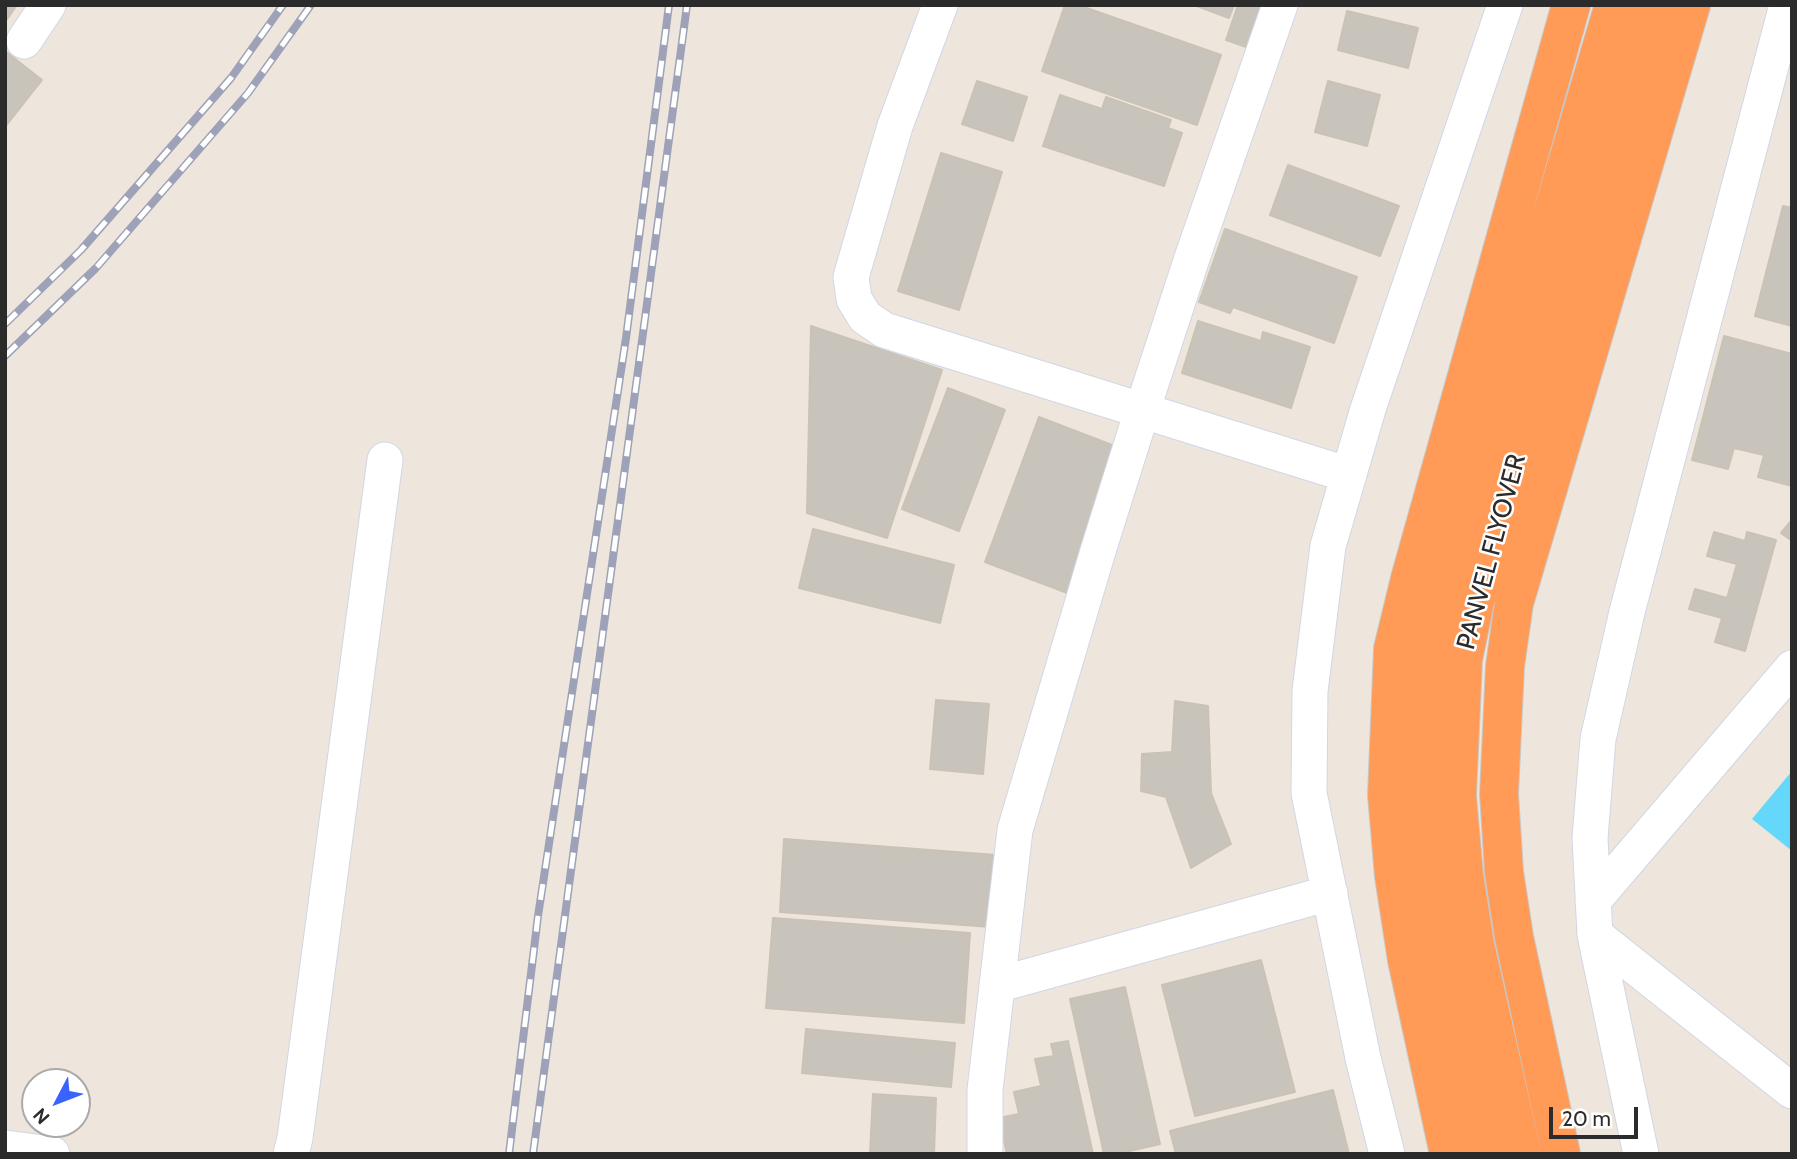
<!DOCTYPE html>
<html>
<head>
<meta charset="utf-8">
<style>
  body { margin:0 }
  #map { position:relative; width:1797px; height:1159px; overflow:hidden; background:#eee6dc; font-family:Cabin,sans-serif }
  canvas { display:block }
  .frame { position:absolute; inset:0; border:7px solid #2b2b2b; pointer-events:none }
  .north { position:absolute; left:21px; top:1068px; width:70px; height:70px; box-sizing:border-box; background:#fff; border:2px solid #aaa; border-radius:50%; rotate:228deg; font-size:19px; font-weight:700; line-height:28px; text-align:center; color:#2b2b2b }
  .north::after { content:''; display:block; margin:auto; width:24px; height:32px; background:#3963ff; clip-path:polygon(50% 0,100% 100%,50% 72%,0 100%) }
  .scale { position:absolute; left:1549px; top:1107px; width:89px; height:32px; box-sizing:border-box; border:4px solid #2b2b2b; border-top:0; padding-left:9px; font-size:21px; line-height:24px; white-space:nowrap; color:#2b2b2b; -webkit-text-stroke:5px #fff; paint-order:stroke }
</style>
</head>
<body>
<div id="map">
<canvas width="1797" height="1159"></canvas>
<div class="frame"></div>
<div class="north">N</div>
<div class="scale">20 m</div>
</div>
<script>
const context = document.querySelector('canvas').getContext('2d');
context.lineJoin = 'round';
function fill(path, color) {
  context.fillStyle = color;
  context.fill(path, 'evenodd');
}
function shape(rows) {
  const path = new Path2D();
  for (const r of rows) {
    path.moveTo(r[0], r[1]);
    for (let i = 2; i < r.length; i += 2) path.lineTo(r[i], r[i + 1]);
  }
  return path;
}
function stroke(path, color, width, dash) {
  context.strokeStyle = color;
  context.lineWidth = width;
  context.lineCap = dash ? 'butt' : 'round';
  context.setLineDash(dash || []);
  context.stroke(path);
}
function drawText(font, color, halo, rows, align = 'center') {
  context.font = font + ' Cabin,sans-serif';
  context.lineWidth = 5;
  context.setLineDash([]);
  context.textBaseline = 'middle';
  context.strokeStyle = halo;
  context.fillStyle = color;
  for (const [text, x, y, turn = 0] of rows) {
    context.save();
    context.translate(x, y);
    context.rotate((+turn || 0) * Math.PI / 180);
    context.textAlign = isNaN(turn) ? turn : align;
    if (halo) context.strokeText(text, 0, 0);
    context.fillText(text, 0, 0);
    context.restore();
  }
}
const water = shape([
  [1792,771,1792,851,1752,819]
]);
const building = shape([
  [5,5,17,5,5,22,5,5],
  [1065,5,1078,5,1221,55,1197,125,1042,71,1065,5],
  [1194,5,1234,5,1229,18,1194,5],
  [1238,5,1274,5,1258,51,1226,40,1238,5],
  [1347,11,1418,28,1408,68,1338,50,1347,11],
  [5,51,42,80,5,127,5,51],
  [977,81,1027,97,1013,141,962,124,977,81],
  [1328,81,1380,95,1367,146,1315,132,1328,81],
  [1060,95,1102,109,1106,97,1171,120,1168,128,1182,133,1164,186,1043,146,1060,95],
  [941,153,1002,172,959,310,898,291,941,153],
  [1288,165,1399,206,1380,256,1270,215,1288,165],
  [1783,206,1792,208,1792,326,1755,316,1783,206],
  [1225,229,1357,277,1334,343,1233,307,1230,313,1199,302,1225,229],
  [1198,321,1261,341,1263,332,1310,347,1291,408,1182,373,1198,321],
  [811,326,942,370,887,538,807,513,811,326],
  [1724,336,1792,354,1792,486,1758,477,1764,455,1734,448,1728,469,1692,460,1724,336],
  [948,388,1005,410,959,531,902,509,948,388],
  [1039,417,1125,450,1070,594,985,562,1039,417],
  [1792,520,1792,541,1781,533,1792,520],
  [813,529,954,565,940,623,799,588,813,529],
  [1714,532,1745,541,1747,532,1776,540,1745,651,1715,642,1722,618,1689,609,1695,589,1727,598,1737,564,1707,556,1714,532],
  [936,700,989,704,983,774,930,769,936,700],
  [1175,701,1208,706,1211,793,1231,844,1191,868,1166,797,1141,791,1142,754,1172,752,1175,701],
  [784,839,996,855,992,927,780,912,784,839],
  [773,918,970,933,964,1023,766,1008,773,918],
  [1261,960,1295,1092,1195,1116,1162,985,1261,960],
  [1125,987,1160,1144,1116,1154,1104,1154,1070,999,1125,987],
  [806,1029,955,1043,951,1087,802,1073,806,1029],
  [1068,1041,1093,1154,1007,1154,999,1118,1019,1114,1014,1092,1041,1086,1035,1059,1054,1056,1051,1044,1068,1041],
  [1333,1090,1349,1154,1176,1154,1170,1131,1333,1090],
  [873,1094,936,1098,934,1154,870,1154,873,1094]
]);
const minor = shape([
  [940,5,895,126,851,277,854,299,865,317,884,330,1349,475],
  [24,41,48,5],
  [1593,901,1792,668],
  [1595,935,1792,1091],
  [997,985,1330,893],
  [5,1148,52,1154],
  [291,1154,295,1138,385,460],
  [985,1154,985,1090,1015,830,1098,551,1142,411,1192,258,1280,5],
  [1387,1154,1363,1058,1309,793,1310,691,1328,546,1368,409,1505,5],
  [1641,1154,1595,935,1590,838,1598,739,1627,612,1787,5]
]);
const highway = shape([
  [1449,1154,1407,960,1394,876,1387,795,1393,649,1410,579,1571,5],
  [1485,1154,1440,952,1429,879,1421,797,1427,655,1440,592,1614,5],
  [1522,1154,1475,945,1464,875,1457,796,1463,660,1475,601,1652,5],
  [1561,1154,1514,937,1504,872,1499,794,1505,666,1514,603,1691,5]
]);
const rail = shape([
  [5,324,81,250,231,78,283,5],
  [5,356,96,268,248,93,311,5],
  [509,1154,538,916,626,338,669,5],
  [533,1154,687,5]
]);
const streetNames = [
  ["PANVEL FLYOVER",1492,552,-75]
];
fill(water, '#65d7fb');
fill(building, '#c9c4bb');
stroke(building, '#cac2b5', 2);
stroke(minor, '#d1d6e5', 37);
stroke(highway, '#c8c8c8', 40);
stroke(minor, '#fff', 35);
stroke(highway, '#ff9b57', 38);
stroke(rail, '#9ea2b8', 8);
stroke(rail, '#fff', 5, [16]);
drawText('26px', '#2b2b2b', '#fff', streetNames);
</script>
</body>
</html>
